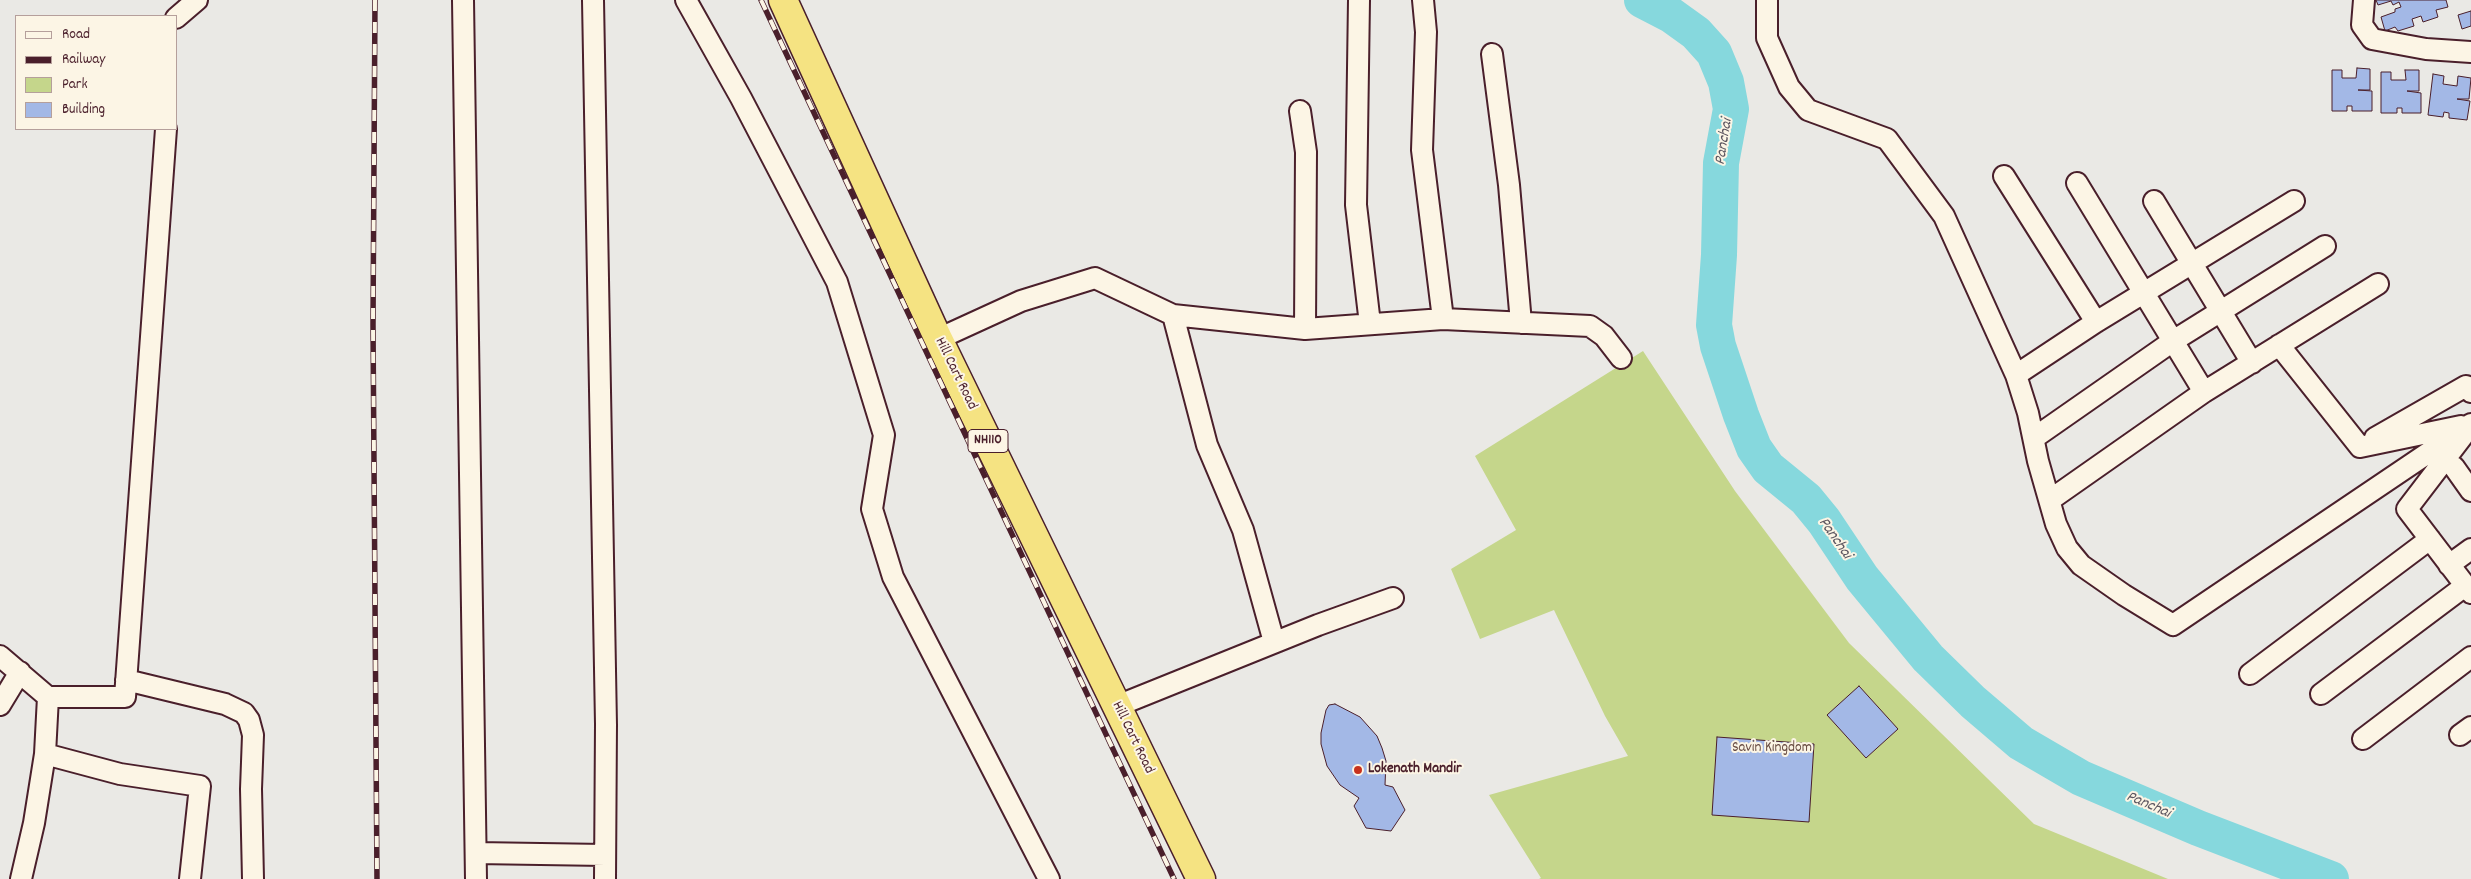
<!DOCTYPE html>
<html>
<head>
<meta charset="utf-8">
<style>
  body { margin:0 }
  #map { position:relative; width:2471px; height:879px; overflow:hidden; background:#eae9e5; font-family:Dekko,sans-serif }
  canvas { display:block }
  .legend { position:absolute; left:15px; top:15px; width:162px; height:115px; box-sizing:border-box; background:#fcf5e5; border:1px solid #b59f9b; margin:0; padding:6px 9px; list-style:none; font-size:15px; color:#4a1f2b }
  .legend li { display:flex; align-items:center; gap:10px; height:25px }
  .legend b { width:25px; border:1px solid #b59f9b }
</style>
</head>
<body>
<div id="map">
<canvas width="2471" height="879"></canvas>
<ul class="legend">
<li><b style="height:6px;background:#fcf5e5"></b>Road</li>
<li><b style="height:6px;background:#4a1f2b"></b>Railway</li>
<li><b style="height:14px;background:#c5d68b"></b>Park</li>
<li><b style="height:14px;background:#a3b8e6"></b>Building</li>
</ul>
</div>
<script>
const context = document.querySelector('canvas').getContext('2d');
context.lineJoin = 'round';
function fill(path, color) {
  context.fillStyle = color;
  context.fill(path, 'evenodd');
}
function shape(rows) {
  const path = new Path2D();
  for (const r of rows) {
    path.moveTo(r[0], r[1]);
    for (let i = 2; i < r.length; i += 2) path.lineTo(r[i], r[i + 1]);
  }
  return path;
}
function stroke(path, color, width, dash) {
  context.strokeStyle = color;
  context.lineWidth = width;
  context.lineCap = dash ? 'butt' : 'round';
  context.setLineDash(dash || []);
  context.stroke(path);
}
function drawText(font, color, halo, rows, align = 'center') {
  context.font = font + ' Dekko,sans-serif';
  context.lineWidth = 4;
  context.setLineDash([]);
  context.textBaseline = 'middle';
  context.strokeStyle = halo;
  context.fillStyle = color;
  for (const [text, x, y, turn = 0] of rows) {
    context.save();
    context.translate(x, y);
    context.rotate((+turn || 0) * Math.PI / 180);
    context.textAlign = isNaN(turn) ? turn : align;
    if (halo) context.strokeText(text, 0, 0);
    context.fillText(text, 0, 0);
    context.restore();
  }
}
const green = shape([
  [1643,351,1735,491,1849,643,2034,824,2168,879,1539,879,1541,878,1489,795,1628,756,1605,716,1554,610,1480,639,1451,569,1516,530,1475,456]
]);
const river = shape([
  [1642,0,1671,15,1696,33,1714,53,1726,82,1731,109,1721,163,1719,255,1714,325,1718,346,1741,415,1754,448,1768,468,1806,499,1824,521,1862,578,1928,658,1973,702,2021,743,2081,778,2198,828,2331,879]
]);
const building = shape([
  [2376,0,2446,0,2448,7,2436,10,2438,17,2423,22,2421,16,2412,19,2414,26,2398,31,2395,27,2385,31,2381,17,2395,12,2395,9,2401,7,2399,2,2393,5,2391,1,2378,5,2376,0],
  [2471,11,2471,26,2462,29,2458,15,2471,11],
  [2357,68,2370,69,2370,90,2358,90,2372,91,2372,111,2352,111,2352,106,2347,106,2347,111,2332,111,2332,70,2342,70,2342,78,2356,78,2357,68],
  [2405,70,2419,70,2419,91,2407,91,2421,93,2421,113,2402,113,2402,108,2397,108,2397,113,2381,113,2381,72,2391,72,2391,80,2406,80,2405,70],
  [2433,74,2444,76,2443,84,2457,86,2458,76,2471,78,2469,99,2457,99,2470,101,2467,120,2449,118,2449,113,2444,112,2443,117,2428,115,2433,74],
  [1859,686,1898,729,1866,758,1827,715,1859,686],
  [1335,704,1360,717,1377,736,1382,748,1386,761,1385,785,1393,787,1405,810,1391,831,1366,828,1354,806,1359,798,1340,785,1327,766,1321,744,1321,733,1326,710,1329,705,1335,704],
  [1717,737,1814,744,1809,822,1712,815,1717,737]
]);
const street = shape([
  [463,0,476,879],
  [593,0,606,724,605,879],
  [686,0,741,98,837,282,884,435,872,509,893,577,1049,879],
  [1359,0,1356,205,1370,324],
  [1423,0,1426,32,1422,150,1443,319],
  [1767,0,1767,38,1789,87,1808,110,1887,139,1944,216,2016,375,2028,413,2038,461,2056,524,2067,548,2081,565,2124,595,2173,625,2471,424],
  [2364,0,2362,25,2372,39,2426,49,2471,52],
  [176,18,197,0],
  [1492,54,1509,185,1521,323],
  [1300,111,1306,152,1305,329],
  [2004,176,2096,322],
  [2077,183,2204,392],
  [2154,201,2252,363],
  [1173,315,1207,445,1243,530,1274,642],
  [938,339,1021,301,1095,278,1173,315,1305,329,1443,319,1590,326,1604,336,1621,358],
  [2279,345,2360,447,2461,426],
  [2016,375,2096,322,2294,201],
  [2462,437,2407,509,2471,593],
  [2034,438,2173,341,2325,246],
  [2375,438,2466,386,2471,392],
  [2454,467,2471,491],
  [2050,500,2204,392,2378,284],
  [2449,565,2471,549],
  [0,656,48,697,125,697,166,129],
  [2250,674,2430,539],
  [126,680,225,704,244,713,249,720,253,735,251,789,253,879],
  [2321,694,2465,586],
  [0,705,20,672],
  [1117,706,1318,625,1393,598],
  [2460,735,2471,727],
  [2363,739,2471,657],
  [45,754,120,774,200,786,190,879],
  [476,853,605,855],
  [21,879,34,823,45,754,48,697]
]);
const highway = shape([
  [783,0,938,339,1201,879]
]);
const rail = shape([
  [375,0,373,324,377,879],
  [761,0,1174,879]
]);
const markers = [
  [1358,770,5,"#c8321e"]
];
const shields = [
  [988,441,40]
];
const shieldNames = [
  ["NH110",988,441]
];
const streetNames = [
  ["Hill Cart Road",955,374,64],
  ["Hill Cart Road",1132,738,64]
];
const parkNames = [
  ["Savin Kingdom",1772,749]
];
const poiNames = [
  ["Lokenath Mandir",1368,770]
];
const waterNames = [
  ["Panchai",1725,142,-81],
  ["Panchai",1834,539,55],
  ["Panchai",2148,806,23]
];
fill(green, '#c5d68b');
stroke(river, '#86d8dd', 36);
fill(building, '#a3b8e6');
stroke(building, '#4a1f2b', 1);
stroke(street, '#4a1f2b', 24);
stroke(highway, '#4a1f2b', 31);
stroke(street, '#fcf5e5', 20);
stroke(highway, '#f5e382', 28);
stroke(rail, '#4a1f2b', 5.5);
stroke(rail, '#fcf5e5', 4, [11]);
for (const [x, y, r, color] of markers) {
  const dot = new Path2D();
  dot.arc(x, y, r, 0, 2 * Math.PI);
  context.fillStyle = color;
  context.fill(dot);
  stroke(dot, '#fcf5e5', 2);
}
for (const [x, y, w] of shields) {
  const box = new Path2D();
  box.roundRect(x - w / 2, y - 11.5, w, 23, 4);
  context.fillStyle = '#fcf5e5';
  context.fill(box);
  stroke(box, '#4a1f2b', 1);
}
drawText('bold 14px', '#4a1f2b', null, shieldNames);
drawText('15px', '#4a1f2b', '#fcf5e5', streetNames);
drawText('15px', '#694d43', '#fcf5e5', parkNames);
drawText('bold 15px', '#4a1f2b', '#fcf5e5', poiNames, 'left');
drawText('italic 16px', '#5c5660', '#fcf5e5', waterNames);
</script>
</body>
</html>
